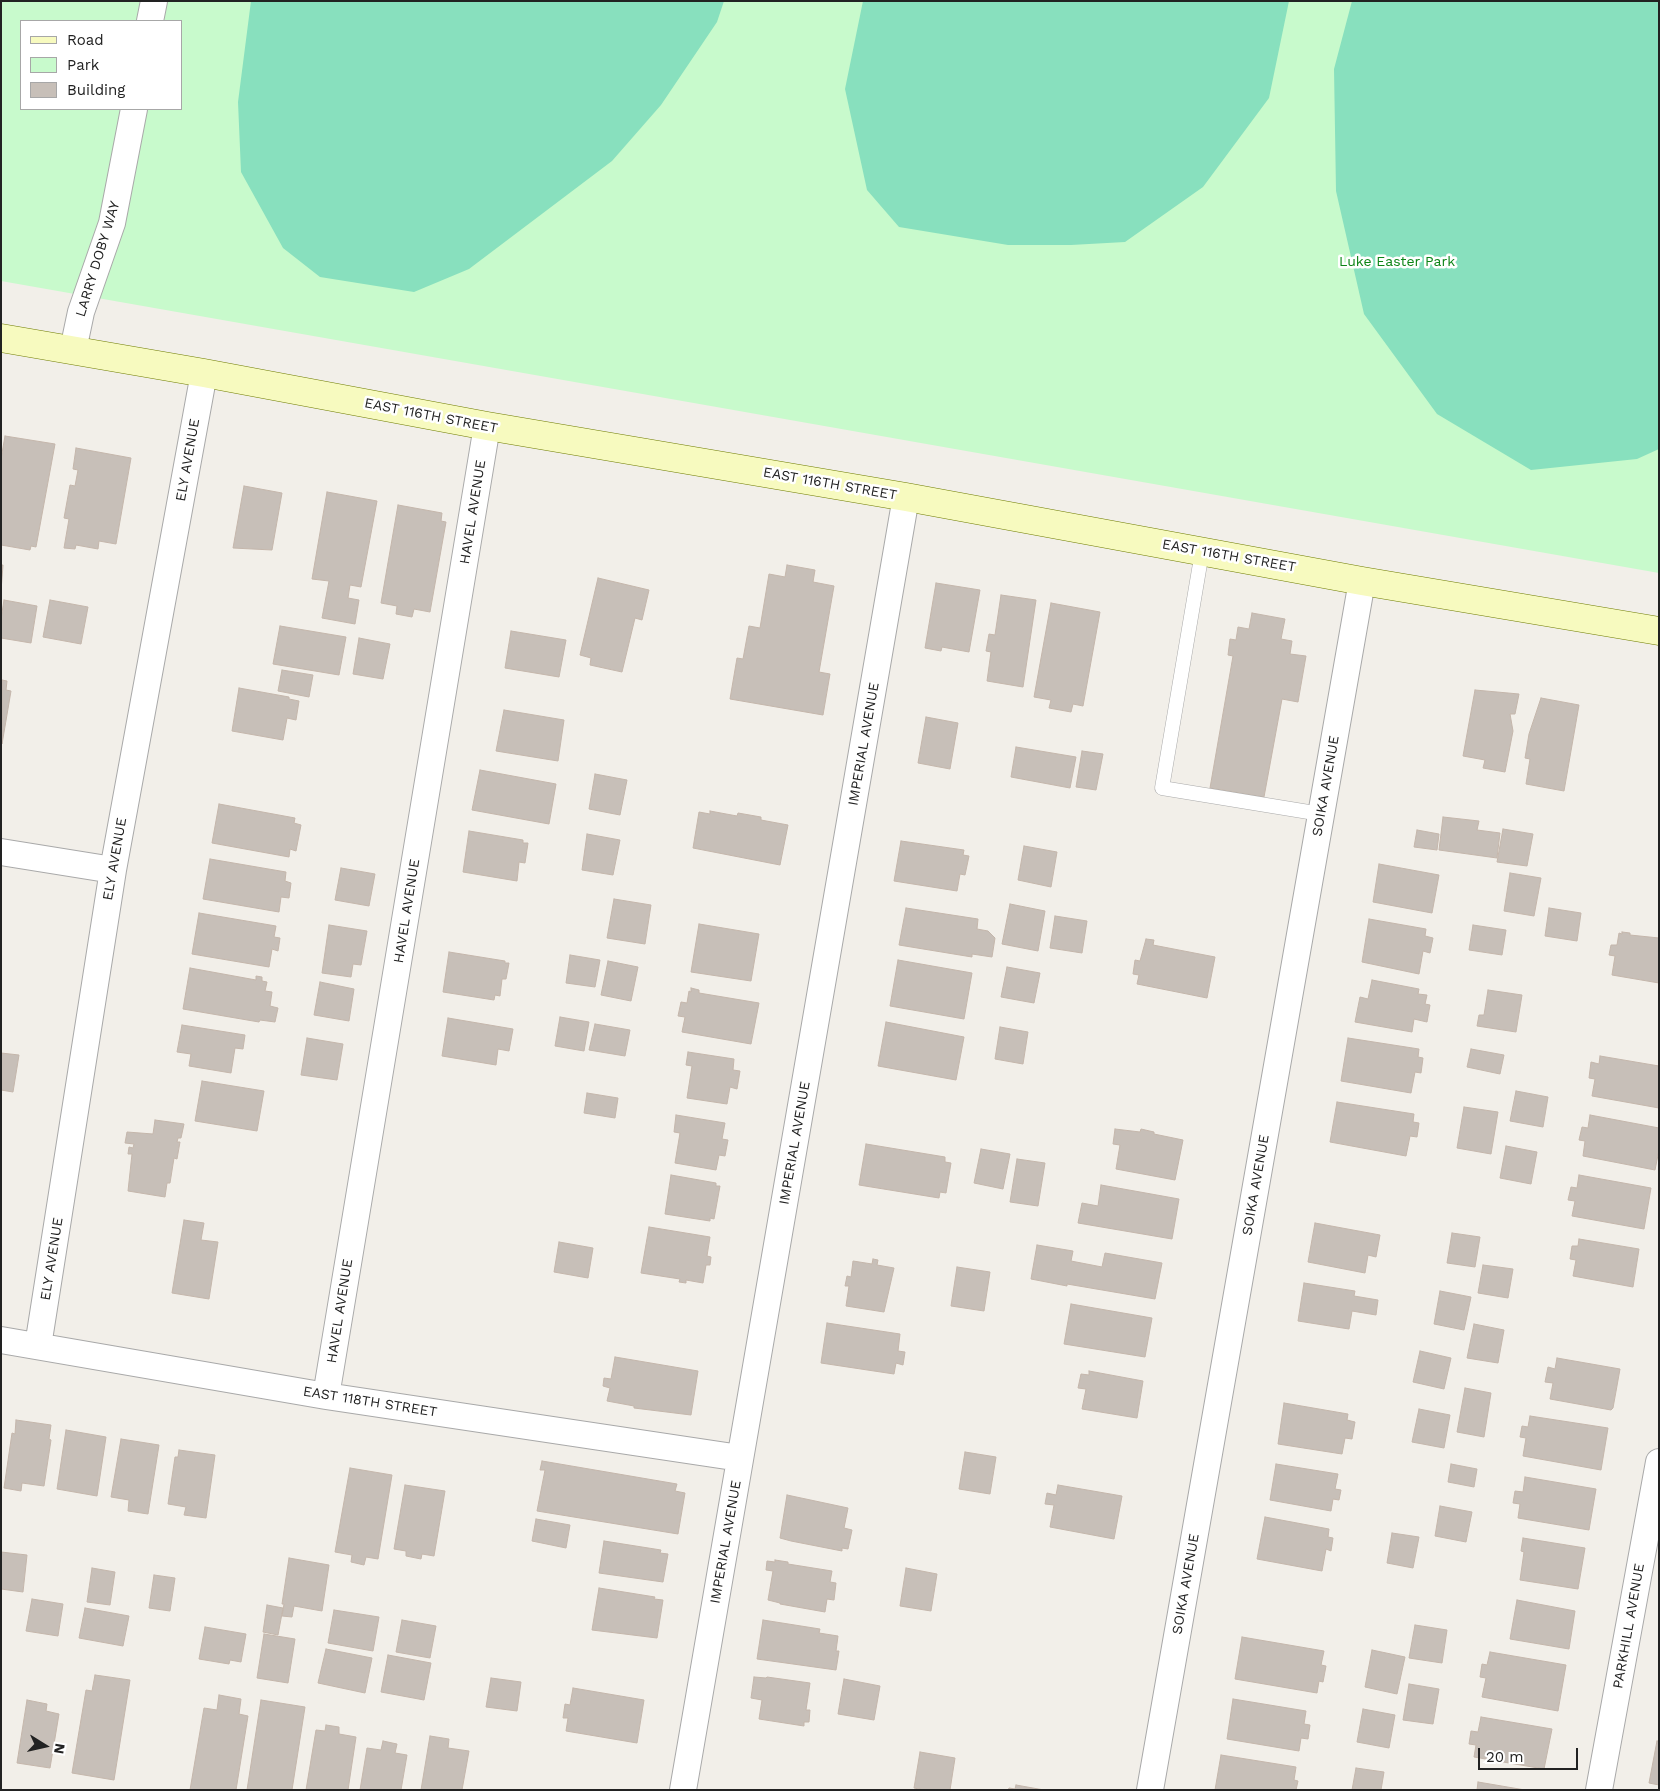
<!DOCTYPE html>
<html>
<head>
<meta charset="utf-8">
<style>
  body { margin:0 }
  #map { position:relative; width:1660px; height:1791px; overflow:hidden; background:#f2efe9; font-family:"Work Sans",sans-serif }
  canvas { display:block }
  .frame { position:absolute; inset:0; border:2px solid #222; pointer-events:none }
  .legend { position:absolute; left:20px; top:20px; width:162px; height:90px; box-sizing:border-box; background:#fff; border:1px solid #a7a7a7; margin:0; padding:6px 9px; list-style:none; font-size:15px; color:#222 }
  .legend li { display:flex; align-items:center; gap:10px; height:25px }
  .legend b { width:25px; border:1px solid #a7a7a7 }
  .north { position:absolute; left:20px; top:1721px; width:50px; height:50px; -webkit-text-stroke:4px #fff; paint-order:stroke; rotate:100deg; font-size:14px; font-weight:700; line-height:20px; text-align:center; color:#222 }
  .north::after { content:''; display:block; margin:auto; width:18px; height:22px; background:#222; clip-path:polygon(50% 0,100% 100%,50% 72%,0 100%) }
  .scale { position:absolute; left:1478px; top:1748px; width:100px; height:22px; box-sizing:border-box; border:2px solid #222; border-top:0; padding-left:6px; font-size:15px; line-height:18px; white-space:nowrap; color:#222; -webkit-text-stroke:4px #fff; paint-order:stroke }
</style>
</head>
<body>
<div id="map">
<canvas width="1660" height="1791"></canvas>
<div class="frame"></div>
<ul class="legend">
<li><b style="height:6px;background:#f7fabf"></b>Road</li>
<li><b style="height:14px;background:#c8facc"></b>Park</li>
<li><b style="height:14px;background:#c7bfb8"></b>Building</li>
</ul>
<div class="north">N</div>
<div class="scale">20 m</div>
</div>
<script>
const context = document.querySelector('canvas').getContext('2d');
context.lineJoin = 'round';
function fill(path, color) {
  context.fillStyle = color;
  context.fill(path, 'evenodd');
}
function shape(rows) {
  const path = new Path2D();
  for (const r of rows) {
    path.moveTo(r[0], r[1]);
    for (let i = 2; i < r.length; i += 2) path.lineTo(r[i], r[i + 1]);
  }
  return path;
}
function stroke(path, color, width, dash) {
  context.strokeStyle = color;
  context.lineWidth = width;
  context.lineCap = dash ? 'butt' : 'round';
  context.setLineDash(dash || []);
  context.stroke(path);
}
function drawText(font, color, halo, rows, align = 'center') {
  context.font = font + ' "Work Sans",sans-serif';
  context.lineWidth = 5;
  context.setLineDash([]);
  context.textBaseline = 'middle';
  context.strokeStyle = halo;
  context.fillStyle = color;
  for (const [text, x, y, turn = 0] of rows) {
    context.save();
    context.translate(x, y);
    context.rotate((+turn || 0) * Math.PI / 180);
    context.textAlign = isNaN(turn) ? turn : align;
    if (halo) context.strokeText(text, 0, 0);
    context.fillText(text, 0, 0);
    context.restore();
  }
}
const park = shape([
  [1,1,1659,1,1659,573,1,281],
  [21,21,181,21,181,109,21,109]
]);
const pitch = shape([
  [251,1,724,1,717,22,661,105,612,161,469,269,414,292,320,277,283,248,241,172,238,102],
  [863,1,1289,1,1269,98,1203,187,1125,242,1071,245,1008,245,899,227,867,190,845,89],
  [1352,1,1659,1,1659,449,1637,459,1531,470,1437,414,1364,314,1336,191,1334,69]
]);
const building = shape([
  [5,436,55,444,36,547,31,546,30,550,1,545,1,459,5,436],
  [76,448,131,458,116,544,99,541,98,549,76,545,75,549,64,548,69,519,64,518,70,485,75,486,78,470,73,469,76,448],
  [244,486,282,493,272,550,233,548,244,486],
  [327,492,377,501,361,587,350,585,348,598,359,600,355,624,322,618,329,581,312,579,327,492],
  [398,505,442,513,441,521,446,522,430,612,414,609,412,617,396,614,397,606,381,603,398,505],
  [1,565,3,565,1,591,1,565],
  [787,565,815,570,813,582,834,586,819,672,830,674,823,715,730,699,737,658,743,659,749,626,760,628,769,574,785,577,787,565],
  [598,578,649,590,642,620,635,618,622,672,590,665,591,658,580,655,598,578],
  [936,583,980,590,969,652,942,647,941,651,925,648,936,583],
  [1001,595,1036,600,1023,687,987,681,991,652,986,651,989,634,995,635,1001,595],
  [4,600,37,606,31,643,1,638,1,619,4,600],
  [50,600,88,607,81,644,43,637,50,600],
  [1051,603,1100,612,1083,706,1073,704,1071,712,1049,708,1051,700,1034,697,1051,603],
  [1252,613,1285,619,1281,639,1292,641,1290,654,1306,656,1298,702,1282,699,1264,797,1210,788,1233,656,1228,655,1230,639,1236,640,1238,627,1249,629,1252,613],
  [280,626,346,637,339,675,273,664,280,626],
  [511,631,566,640,559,677,505,668,511,631],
  [359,638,390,644,383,679,353,674,359,638],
  [282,670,313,675,309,697,278,691,282,670],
  [2,680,7,681,6,690,11,691,2,744,2,680],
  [239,688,289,697,289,699,299,701,296,720,287,718,283,740,232,731,239,688],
  [1475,690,1519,694,1515,714,1510,714,1513,731,1505,772,1483,768,1485,760,1463,756,1475,690],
  [1541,698,1579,705,1564,791,1526,784,1530,759,1525,758,1529,734,1541,698],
  [504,710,564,720,558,761,496,751,504,710],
  [926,717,958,723,950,769,918,763,926,717],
  [1016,747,1076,757,1070,788,1011,777,1016,747],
  [1082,751,1103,754,1096,790,1076,787,1082,751],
  [480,770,556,784,549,824,472,810,480,770],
  [595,774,627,780,620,815,589,809,595,774],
  [219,804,295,818,294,823,301,825,296,851,290,849,289,857,212,843,219,804],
  [710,811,737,816,738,813,761,817,761,820,788,825,780,865,693,848,699,812,710,814,710,811],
  [1443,817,1479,821,1477,830,1500,833,1497,858,1439,850,1443,817],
  [1503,829,1533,834,1527,866,1497,862,1503,829],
  [1417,830,1439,834,1437,850,1414,847,1417,830],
  [469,831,523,840,523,843,528,843,525,863,519,862,517,881,463,872,469,831],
  [587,834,620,840,613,875,582,870,587,834],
  [901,841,964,850,963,855,969,856,965,875,960,874,957,891,894,881,901,841],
  [1024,846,1057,852,1051,887,1018,880,1024,846],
  [210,859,286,872,285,881,291,883,289,898,281,897,279,912,203,899,210,859],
  [1379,864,1439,875,1432,913,1373,902,1379,864],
  [341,868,375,874,369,906,335,900,341,868],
  [1510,873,1541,878,1534,916,1504,911,1510,873],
  [614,899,651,905,645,944,607,938,614,899],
  [1010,904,1045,911,1038,951,1002,944,1010,904],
  [906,908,978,919,977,929,988,931,995,938,992,957,972,954,972,957,899,945,906,908],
  [1549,908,1581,913,1577,941,1545,936,1549,908],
  [199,913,276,926,274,937,280,938,278,951,272,949,269,967,192,954,199,913],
  [1055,916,1087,921,1082,953,1050,948,1055,916],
  [1369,919,1426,929,1425,936,1433,938,1430,953,1423,951,1419,974,1362,962,1369,919],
  [699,924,759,934,751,981,691,972,699,924],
  [329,925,367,931,361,965,353,964,351,977,322,973,329,925],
  [1473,925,1506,930,1502,955,1469,950,1473,925],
  [1622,932,1630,933,1630,935,1659,938,1659,983,1612,975,1615,956,1609,955,1611,945,1617,945,1619,933,1622,934,1622,932],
  [1146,939,1154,940,1153,945,1215,957,1207,998,1137,984,1139,975,1133,974,1135,960,1140,961,1146,939],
  [449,952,505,961,505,963,509,963,506,979,502,979,500,996,495,995,494,1000,443,992,449,952],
  [570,955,600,960,595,987,566,983,570,955],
  [898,960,972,973,964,1019,890,1006,898,960],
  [608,961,638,967,631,1001,601,995,608,961],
  [1007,967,1040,973,1034,1003,1001,997,1007,967],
  [190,968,256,980,256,976,262,977,262,981,267,982,265,991,272,992,270,1006,278,1008,275,1022,260,1020,259,1022,183,1009,190,968],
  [1372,980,1419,989,1418,994,1427,995,1425,1004,1430,1005,1427,1022,1414,1019,1412,1032,1355,1022,1360,997,1368,999,1372,980],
  [320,982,354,989,349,1021,314,1015,320,982],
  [691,988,699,990,699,993,759,1003,751,1044,682,1032,685,1017,678,1016,681,1002,687,1003,689,991,691,992,691,988],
  [1488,990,1522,995,1516,1032,1477,1026,1479,1015,1484,1015,1488,990],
  [560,1017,589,1022,584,1051,555,1046,560,1017],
  [448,1018,513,1029,509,1051,498,1049,496,1065,442,1056,448,1018],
  [886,1022,964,1037,956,1080,878,1066,886,1022],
  [595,1024,630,1030,625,1056,589,1050,595,1024],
  [182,1025,245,1035,243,1049,235,1048,231,1073,189,1066,191,1054,177,1052,182,1025],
  [1000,1027,1028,1032,1023,1064,995,1059,1000,1027],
  [307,1038,343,1044,337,1080,301,1075,307,1038],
  [1348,1038,1419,1049,1418,1057,1423,1058,1421,1073,1415,1072,1411,1093,1341,1081,1348,1038],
  [1471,1049,1504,1055,1500,1074,1467,1067,1471,1049],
  [688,1052,734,1059,733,1070,740,1071,737,1089,730,1087,727,1104,687,1098,692,1066,686,1065,688,1052],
  [1,1053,19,1055,13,1092,1,1090,1,1053],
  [1600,1056,1659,1066,1659,1108,1592,1096,1595,1079,1589,1078,1591,1062,1599,1064,1600,1056],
  [202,1081,264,1091,257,1131,195,1121,202,1081],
  [1516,1091,1548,1097,1543,1127,1510,1121,1516,1091],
  [587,1093,618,1098,615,1118,584,1113,587,1093],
  [1337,1102,1414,1114,1413,1122,1419,1123,1417,1137,1410,1136,1406,1156,1330,1142,1337,1102],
  [1464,1107,1498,1112,1491,1154,1457,1148,1464,1107],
  [676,1115,725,1123,722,1139,728,1140,725,1156,719,1155,716,1170,675,1163,680,1133,674,1132,676,1115],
  [1590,1115,1659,1128,1659,1150,1655,1170,1583,1156,1585,1141,1579,1140,1582,1127,1588,1128,1590,1115],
  [155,1120,184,1124,181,1138,178,1138,177,1142,180,1142,177,1159,174,1158,170,1183,167,1183,165,1197,128,1191,132,1154,128,1154,129,1147,133,1148,134,1144,125,1143,127,1132,153,1134,155,1120],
  [1115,1129,1140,1132,1141,1129,1154,1132,1154,1134,1183,1140,1175,1180,1116,1169,1120,1145,1113,1144,1115,1129],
  [866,1144,945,1157,945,1162,951,1163,946,1193,940,1192,939,1198,859,1185,866,1144],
  [1506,1146,1537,1152,1531,1184,1500,1178,1506,1146],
  [981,1149,1010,1154,1003,1189,974,1183,981,1149],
  [1017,1159,1045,1163,1038,1206,1010,1202,1017,1159],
  [671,1175,716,1183,716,1186,720,1186,714,1219,710,1218,710,1221,665,1214,671,1175],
  [1579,1175,1651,1188,1644,1229,1572,1216,1575,1201,1568,1200,1571,1187,1577,1188,1579,1175],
  [1101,1185,1179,1199,1172,1239,1078,1223,1082,1203,1098,1206,1101,1185],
  [184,1220,204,1223,201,1240,218,1242,209,1299,172,1293,184,1220],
  [1315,1223,1380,1235,1376,1257,1368,1255,1365,1273,1308,1262,1315,1223],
  [649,1227,710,1237,707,1256,711,1257,710,1265,706,1265,703,1283,686,1280,686,1283,679,1282,680,1279,641,1273,649,1227],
  [1452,1233,1480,1237,1475,1267,1447,1263,1452,1233],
  [1579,1239,1639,1249,1633,1287,1573,1276,1576,1260,1570,1259,1572,1246,1578,1246,1579,1239],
  [559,1242,593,1248,588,1278,554,1272,559,1242],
  [1037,1245,1073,1251,1071,1261,1102,1267,1105,1253,1162,1263,1155,1299,1067,1284,1067,1286,1031,1279,1037,1245],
  [873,1259,878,1260,877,1265,894,1268,884,1312,846,1306,849,1286,845,1286,847,1276,851,1277,853,1261,872,1264,873,1259],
  [1483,1265,1513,1269,1508,1298,1478,1293,1483,1265],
  [957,1267,990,1272,984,1311,951,1306,957,1267],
  [1304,1283,1355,1291,1354,1296,1378,1300,1376,1315,1352,1311,1349,1329,1298,1321,1304,1283],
  [1440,1291,1471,1297,1464,1330,1434,1324,1440,1291],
  [1071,1304,1152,1318,1145,1357,1064,1344,1071,1304],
  [827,1323,900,1334,898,1351,905,1352,903,1365,896,1363,894,1374,821,1363,827,1323],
  [1474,1324,1504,1330,1498,1363,1467,1358,1474,1324],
  [1420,1351,1451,1358,1444,1389,1413,1382,1420,1351],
  [615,1357,698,1371,691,1415,634,1408,634,1406,607,1401,610,1388,603,1386,604,1378,611,1379,615,1357],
  [1557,1358,1620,1369,1613,1408,1611,1410,1550,1399,1553,1383,1545,1382,1548,1367,1555,1369,1557,1358],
  [1089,1371,1143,1381,1137,1418,1082,1409,1086,1389,1078,1388,1081,1374,1089,1375,1089,1371],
  [1465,1388,1491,1393,1484,1437,1457,1432,1465,1388],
  [1284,1403,1348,1414,1347,1420,1355,1422,1352,1439,1345,1438,1342,1454,1278,1444,1284,1403],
  [1419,1409,1450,1415,1444,1448,1412,1442,1419,1409],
  [1530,1416,1608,1428,1601,1470,1523,1456,1526,1438,1520,1437,1522,1426,1528,1427,1530,1416],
  [16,1420,51,1425,49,1439,51,1440,44,1486,22,1483,21,1491,4,1488,12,1433,15,1434,16,1420],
  [66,1430,106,1437,97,1496,57,1489,66,1430],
  [121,1439,159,1445,148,1514,128,1511,129,1500,111,1497,121,1439],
  [179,1450,215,1455,206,1518,184,1515,186,1507,168,1504,175,1457,178,1457,179,1450],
  [965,1452,996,1457,990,1494,959,1489,965,1452],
  [542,1461,677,1484,675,1491,685,1493,678,1534,537,1511,545,1470,540,1470,542,1461],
  [1276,1464,1338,1474,1335,1489,1341,1490,1339,1500,1333,1499,1331,1511,1270,1500,1276,1464],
  [1451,1464,1477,1469,1474,1487,1448,1482,1451,1464],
  [350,1468,392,1475,378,1559,366,1557,364,1565,351,1562,352,1555,335,1552,350,1468],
  [1525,1477,1596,1489,1589,1530,1518,1518,1520,1504,1513,1503,1515,1491,1523,1492,1525,1477],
  [405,1485,445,1491,434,1556,422,1554,421,1559,406,1556,406,1551,394,1549,405,1485],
  [1058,1485,1122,1496,1114,1539,1050,1527,1054,1505,1045,1504,1047,1493,1056,1495,1058,1485],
  [787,1495,848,1508,844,1528,852,1530,848,1549,842,1548,842,1551,791,1541,780,1538,787,1495],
  [1440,1506,1472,1512,1466,1542,1435,1536,1440,1506],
  [1265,1517,1329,1529,1328,1537,1333,1538,1331,1551,1326,1549,1322,1571,1257,1559,1265,1517],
  [536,1519,570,1525,566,1548,532,1541,536,1519],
  [1392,1533,1419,1537,1413,1568,1387,1563,1392,1533],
  [1523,1538,1585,1548,1578,1589,1520,1580,1524,1552,1521,1551,1523,1538],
  [604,1541,661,1550,660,1553,668,1554,663,1582,599,1573,604,1541],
  [1,1552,27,1555,23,1592,1,1589,1,1552],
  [289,1558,329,1565,322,1611,294,1606,292,1617,282,1616,284,1604,282,1604,289,1558],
  [775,1560,788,1562,788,1564,832,1571,830,1582,836,1583,834,1600,827,1599,825,1612,780,1604,780,1603,768,1600,773,1571,766,1570,767,1561,775,1562,775,1560],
  [92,1568,115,1572,110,1605,87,1602,92,1568],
  [906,1568,937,1574,931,1611,900,1606,906,1568],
  [154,1575,175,1578,170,1611,149,1608,154,1575],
  [599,1588,655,1597,654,1599,663,1600,657,1638,592,1630,599,1588],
  [32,1599,63,1604,58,1636,26,1631,32,1599],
  [1517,1600,1575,1611,1569,1649,1510,1639,1517,1600],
  [267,1605,283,1608,278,1635,263,1632,267,1605],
  [85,1608,129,1616,123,1646,79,1638,85,1608],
  [334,1610,379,1617,373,1651,328,1643,334,1610],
  [402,1620,436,1626,430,1658,396,1652,402,1620],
  [763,1620,820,1629,819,1633,838,1636,836,1651,839,1651,836,1670,757,1659,763,1620],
  [1415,1625,1447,1630,1442,1663,1409,1658,1415,1625],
  [205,1627,246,1634,241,1662,230,1660,229,1664,199,1659,205,1627],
  [264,1634,295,1639,288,1683,257,1678,264,1634],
  [1242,1637,1324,1651,1321,1665,1326,1666,1323,1682,1319,1681,1317,1693,1235,1679,1242,1637],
  [326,1649,372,1658,365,1693,318,1683,326,1649],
  [1372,1650,1405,1657,1397,1694,1365,1687,1372,1650],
  [1490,1652,1566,1665,1558,1711,1482,1697,1486,1678,1480,1677,1482,1664,1487,1665,1490,1652],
  [388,1655,431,1663,424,1700,381,1692,388,1655],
  [95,1675,130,1680,114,1780,72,1773,86,1690,92,1691,95,1675],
  [754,1677,766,1678,767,1677,810,1683,806,1710,810,1710,809,1722,804,1722,804,1726,759,1719,762,1700,751,1698,754,1677],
  [491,1678,521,1682,517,1711,486,1707,491,1678],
  [844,1679,880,1686,874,1720,838,1714,844,1679],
  [1409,1684,1439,1689,1433,1724,1403,1720,1409,1684],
  [573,1688,644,1700,637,1743,566,1731,568,1718,563,1718,565,1704,570,1705,573,1688],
  [219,1695,241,1699,239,1714,248,1716,236,1790,190,1790,204,1708,217,1710,219,1695],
  [1233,1699,1306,1711,1304,1724,1310,1725,1308,1739,1301,1738,1299,1751,1227,1739,1233,1699],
  [27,1700,47,1704,46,1711,59,1714,50,1768,17,1763,27,1700],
  [261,1700,305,1707,292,1790,247,1790,261,1700],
  [1363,1709,1395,1715,1389,1748,1357,1742,1363,1709],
  [1481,1717,1552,1729,1544,1769,1474,1757,1476,1745,1469,1744,1471,1731,1478,1732,1481,1717],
  [326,1725,339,1727,339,1734,356,1737,348,1790,306,1790,316,1730,325,1731,326,1725],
  [430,1736,449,1739,448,1748,469,1751,462,1790,421,1790,430,1736],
  [383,1741,397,1744,395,1753,407,1755,401,1790,360,1790,367,1748,381,1750,383,1741],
  [1657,1741,1659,1741,1659,1785,1649,1783,1657,1741],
  [920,1752,955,1758,950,1790,924,1790,914,1788,920,1752],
  [1221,1755,1296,1767,1294,1780,1298,1781,1296,1790,1215,1790,1221,1755],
  [1356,1768,1384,1772,1381,1790,1352,1790,1356,1768],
  [1478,1782,1525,1790,1477,1790,1478,1782],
  [1016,1785,1044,1790,1008,1790,1009,1788,1015,1789,1016,1785]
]);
const service = shape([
  [1202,552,1162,788,1321,814]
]);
const minor = shape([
  [150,21,154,1],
  [73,350,81,312,112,223,134,109],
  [1,852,113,870],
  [1,1340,326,1396,740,1458],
  [38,1346,113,870,204,373],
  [326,1396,487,426],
  [683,1790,906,497],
  [1150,1790,1362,581],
  [1599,1790,1659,1462]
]);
const secondary = shape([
  [1,338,204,373,487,426,906,497,1362,581,1659,631]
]);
const streetNames = [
  ["LARRY DOBY WAY",98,259,-73],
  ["EAST 116TH STREET",431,416,11],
  ["ELY AVENUE",188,460,-80],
  ["EAST 116TH STREET",830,484,10],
  ["HAVEL AVENUE",473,512,-81],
  ["EAST 116TH STREET",1229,556,10],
  ["IMPERIAL AVENUE",864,744,-80],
  ["SOIKA AVENUE",1326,786,-80],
  ["ELY AVENUE",115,859,-80],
  ["HAVEL AVENUE",407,911,-81],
  ["IMPERIAL AVENUE",795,1143,-80],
  ["SOIKA AVENUE",1256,1185,-80],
  ["ELY AVENUE",52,1259,-81],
  ["HAVEL AVENUE",340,1311,-81],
  ["EAST 118TH STREET",370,1402,9],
  ["IMPERIAL AVENUE",726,1542,-80],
  ["SOIKA AVENUE",1186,1584,-80],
  ["PARKHILL AVENUE",1629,1626,-80]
];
const parkNames = [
  ["Luke Easter Park",1397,262]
];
fill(park, '#c8facc');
fill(pitch, '#88e0be');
fill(building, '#c7bfb8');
stroke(building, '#c4b6ab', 1);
stroke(service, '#a9a9a9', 15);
stroke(minor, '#a9a9a9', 28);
stroke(secondary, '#707d05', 29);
stroke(service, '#fff', 14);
stroke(minor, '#fff', 26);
stroke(secondary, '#f7fabf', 28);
drawText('14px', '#222', '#fff', streetNames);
drawText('14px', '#0c8416', '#fff', parkNames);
</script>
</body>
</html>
